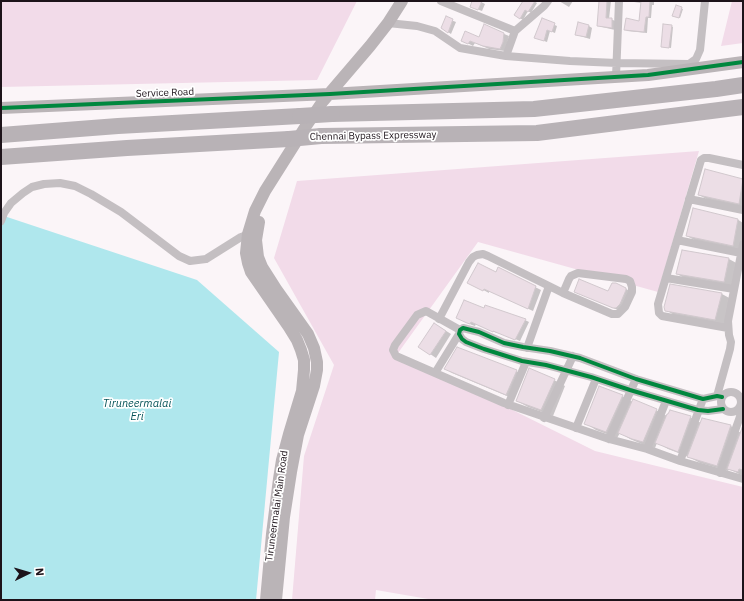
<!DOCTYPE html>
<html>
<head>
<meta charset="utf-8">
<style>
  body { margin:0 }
  #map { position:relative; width:744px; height:601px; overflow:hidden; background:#fbf5f8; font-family:"IBM Plex Sans",sans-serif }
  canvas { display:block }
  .frame { position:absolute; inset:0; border:2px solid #1d131a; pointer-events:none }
  .north { position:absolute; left:8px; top:553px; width:40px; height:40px; -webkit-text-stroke:3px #fff; paint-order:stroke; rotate:85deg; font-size:11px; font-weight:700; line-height:16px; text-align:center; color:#1d131a }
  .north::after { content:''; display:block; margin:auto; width:14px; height:18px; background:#1d131a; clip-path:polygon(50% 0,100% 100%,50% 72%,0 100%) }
</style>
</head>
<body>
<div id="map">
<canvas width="744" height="601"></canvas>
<div class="frame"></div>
<div class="north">N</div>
</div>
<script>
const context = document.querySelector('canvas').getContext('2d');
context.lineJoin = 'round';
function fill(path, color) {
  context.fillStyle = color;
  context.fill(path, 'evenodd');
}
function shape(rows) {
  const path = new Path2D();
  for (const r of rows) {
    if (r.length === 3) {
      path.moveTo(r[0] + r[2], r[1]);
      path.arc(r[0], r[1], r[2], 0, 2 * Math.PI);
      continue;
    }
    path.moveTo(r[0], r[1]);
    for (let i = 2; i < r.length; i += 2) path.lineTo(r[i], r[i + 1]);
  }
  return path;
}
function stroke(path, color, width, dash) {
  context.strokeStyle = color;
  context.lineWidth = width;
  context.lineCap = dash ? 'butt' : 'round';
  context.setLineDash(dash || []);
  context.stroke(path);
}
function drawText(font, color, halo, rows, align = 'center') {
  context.font = font + ' "IBM Plex Sans",sans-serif';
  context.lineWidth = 3.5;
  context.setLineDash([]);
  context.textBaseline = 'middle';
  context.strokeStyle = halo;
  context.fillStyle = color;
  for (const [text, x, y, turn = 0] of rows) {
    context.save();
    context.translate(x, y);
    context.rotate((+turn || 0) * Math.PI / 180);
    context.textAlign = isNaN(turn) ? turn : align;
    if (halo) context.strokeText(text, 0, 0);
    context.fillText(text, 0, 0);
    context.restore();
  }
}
const green = shape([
  [1,1,357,1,317,80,1,87],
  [732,1,743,1,743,43,721,46],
  [699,151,658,292,478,242,398,353,595,451,743,487,743,600,434,600,376,590,375,600,292,600,304,456,334,365,274,258,297,181]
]);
const water = shape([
  [1,215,197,280,279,352,256,600,1,600]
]);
const shadow = shape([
  [474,1,479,1,485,4,482,11,474,8],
  [524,1,534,1,537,3,531,13,528,11,523,20,515,15],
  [559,1,573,1,569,7],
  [600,1,611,1,609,19,611,19,615,21,615,30,602,27,598,25],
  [627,1,654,1,654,5,652,5,651,18,648,18,647,33,627,31,625,29,639,22,641,3],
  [676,7,683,9,680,18,673,16],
  [446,18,456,22,451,34,442,28],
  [543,20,557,26,555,33,550,31,547,42,538,39],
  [579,23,589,26,592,28,590,39,580,36,576,34],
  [485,26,509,36,505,51,489,49,475,43,473,46,462,40,479,39],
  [671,26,673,27,671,48,663,47,662,47],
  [705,171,743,180,743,208,710,201,699,195],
  [737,219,743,223,743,251,698,242,687,236],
  [729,259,740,265,735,288,688,280,677,274],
  [499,269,541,290,533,311,489,291,489,293,474,285,497,274],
  [616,284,632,292,620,311,581,294,609,292],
  [671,285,722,294,733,300,727,326,677,317,666,310],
  [485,309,525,320,529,322,520,341,498,332,497,333,476,324,475,326,472,325,461,320],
  [440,327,451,334,436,358,420,347],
  [445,369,516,371,524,375,514,399,452,373],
  [554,380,565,386,553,416,528,407,517,401],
  [622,396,633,402,656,410,667,416,690,417,701,423,703,419,731,426,741,433,743,427,743,476,729,469,728,471,700,463,689,457,668,449,657,443,655,448,644,445,630,439,620,433,617,438,596,430,585,423]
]);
const building = shape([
  [472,1,482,1,478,10,470,7,472,1],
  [523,1,535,1,528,12,525,10,520,19,514,15,523,1],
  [599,1,607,1,606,18,612,18,612,28,597,26,599,1],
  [641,1,650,1,649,17,646,17,644,32,624,30,626,18,639,21,641,1],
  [676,5,682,7,679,18,672,16,676,5],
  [446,16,453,19,448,33,441,28,446,16],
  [542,18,555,23,552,32,547,30,544,41,534,38,542,18],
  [578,22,589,25,586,37,575,35,578,22],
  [484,24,504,33,503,42,500,49,483,46,470,41,468,44,461,41,465,31,479,37,484,24],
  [663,24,672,25,669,48,661,47,663,24],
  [705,169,743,179,739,204,698,195,705,169],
  [693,208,738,219,733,246,686,236,693,208],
  [682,250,729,258,724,282,676,274,682,250],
  [478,263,496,272,498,267,536,286,528,309,484,289,483,291,467,283,478,263],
  [579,279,608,291,612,283,616,283,626,288,626,290,620,304,616,308,613,308,574,292,579,279],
  [670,284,722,293,715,320,665,311,664,307,670,284],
  [464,300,484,308,485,305,526,319,515,340,493,331,493,332,471,322,470,324,467,323,456,318,464,300],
  [434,323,446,331,430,355,418,347,434,323],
  [457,347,517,370,506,395,444,369,457,347],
  [529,368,555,379,541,410,516,401,529,368],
  [599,386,623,395,606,432,584,424,599,386],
  [633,399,657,409,643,442,632,439,618,433,633,399],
  [670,410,691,416,678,452,655,443,667,414,668,414,670,410],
  [702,418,731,425,717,466,687,457,702,418],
  [742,428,743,429,743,470,739,469,738,472,727,469,742,428]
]);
const street = shape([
  [441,1,515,31],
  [388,23,417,26,435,31,460,48,506,56,570,61,617,63,689,64,696,59,700,50,705,1],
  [506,56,515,31,544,6,548,1],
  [616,77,619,1],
  [689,199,743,210],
  [1,221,4,213,11,203,23,193,32,187,44,184,60,183,75,186,91,194,121,212,179,256,190,261,206,259,241,237,244,236,252,236],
  [677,240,741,253],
  [666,278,734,289],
  [439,319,469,262,473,257,477,255,483,254,488,256,549,286],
  [728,328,662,316,659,313,658,304,701,160,704,158,709,158,743,165],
  [460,330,426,311,417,315,395,345,393,350,396,356,504,403,609,439,647,449,680,461,743,479],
  [527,348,549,286,563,293,612,314,618,314,625,307,632,292,632,287,630,281,626,279,578,273,571,276,569,279,563,293],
  [435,373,459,334],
  [731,402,10],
  [717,396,730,349,731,342,729,335,728,321,743,244],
  [722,397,717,396,703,399,636,379,580,358,550,351,523,347,504,343,479,332,463,328,460,330,459,334,462,339,466,342,484,349,522,361,546,365,591,377,630,390,698,410,708,411,723,409],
  [508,405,526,362],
  [544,418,573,356],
  [576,428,596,379],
  [609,439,636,379],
  [647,449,666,401],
  [680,461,703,399],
  [720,473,743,408]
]);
const secondary = shape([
  [1,108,330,94,648,75,743,62],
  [259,222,256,240,258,257,262,267,276,289,308,334,314,348,317,362,317,370,314,386,298,435,291,472,284,517,276,600],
  [266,600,272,534,279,479,282,460,289,434,302,391,304,370,304,360,301,350,297,340,289,327,251,272,248,263,246,253,248,234,255,211,265,191,306,126,323,101,370,46,388,23,402,1]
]);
const highway = shape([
  [332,114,534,109,716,89,743,85],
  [1,135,118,126,300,116],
  [321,136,537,133,743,107],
  [1,157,127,148,289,139]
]);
const highwayBridge = shape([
  [300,116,332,114],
  [289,139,321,136]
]);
const cycleway = shape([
  [1,108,330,94,648,75,743,62],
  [722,397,717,396,703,399,636,379,580,358,550,351,523,347,504,343,479,332,463,328,460,330,459,334,462,339,466,342,484,349,522,361,546,365,591,377,630,390,698,410,708,411,723,409]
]);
const streetNames = [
  ["Service Road",165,93,-2],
  ["Chennai Bypass Expressway",373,136,-1],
  ["Tiruneermalai Main Road",277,506,-82]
];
const waterNames = [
  ["Tiruneermalai",137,404],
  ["Eri",137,417]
];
fill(green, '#f2dbe9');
fill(water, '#afe7ed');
fill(shadow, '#0003');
fill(building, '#ecdee6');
stroke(building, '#d1c8cd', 1);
stroke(street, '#c4bfc2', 8);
stroke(secondary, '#bab4b7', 12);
stroke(highway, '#b8b2b6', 16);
stroke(highwayBridge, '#b8b2b6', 16);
stroke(cycleway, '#00873e', 4);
drawText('10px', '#1d131a', '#fff', streetNames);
drawText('italic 11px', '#065358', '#fff', waterNames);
</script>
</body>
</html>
